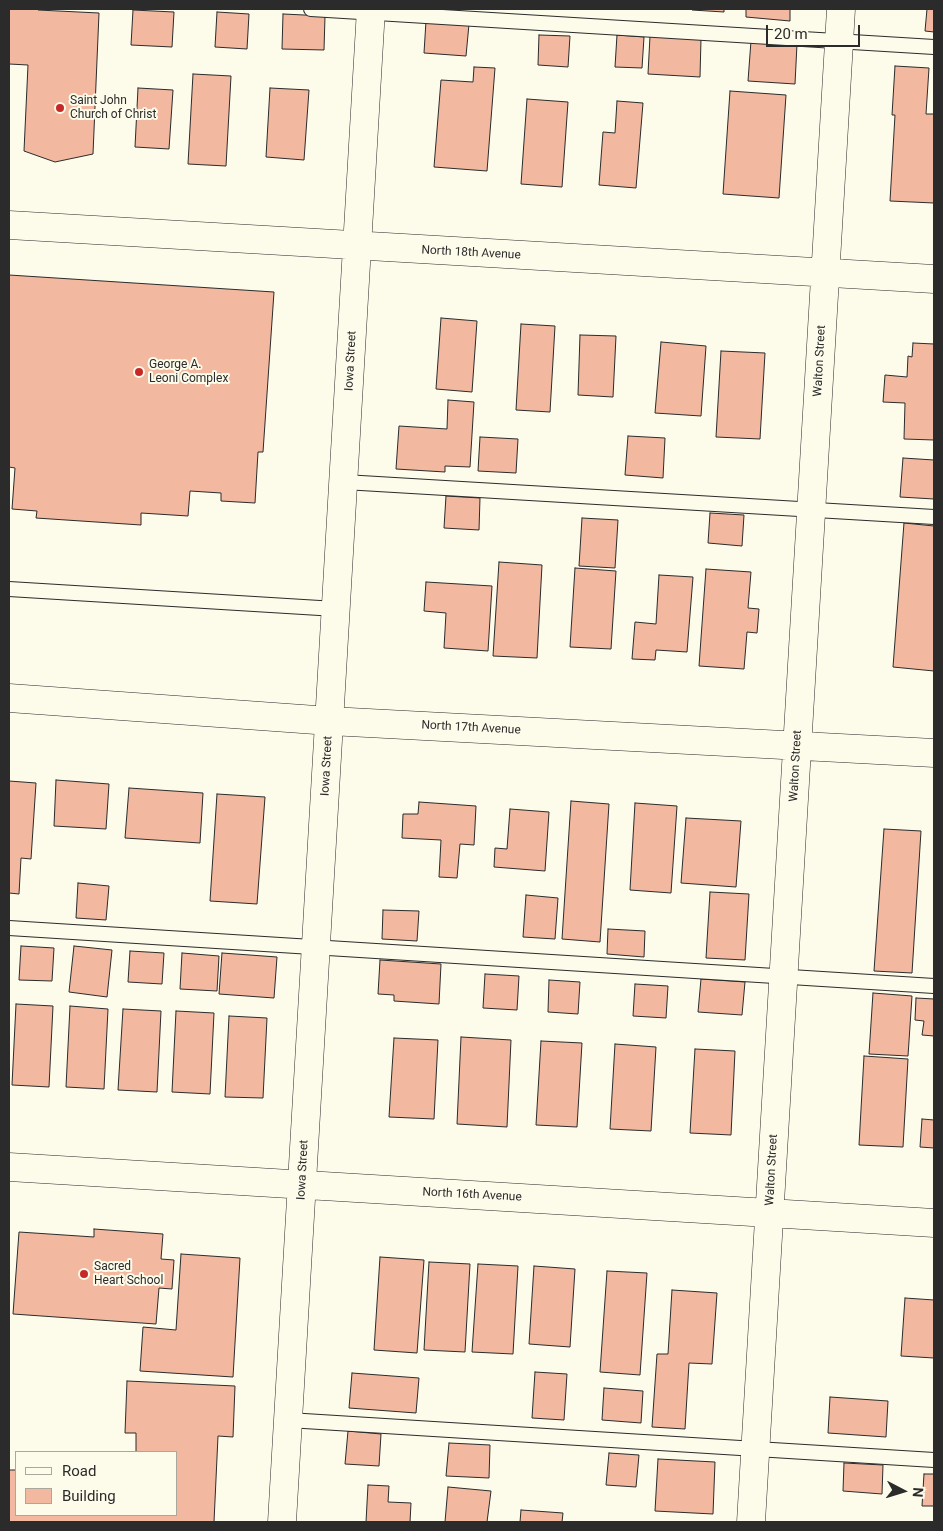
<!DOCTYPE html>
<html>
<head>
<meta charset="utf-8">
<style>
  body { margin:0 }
  #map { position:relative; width:943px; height:1531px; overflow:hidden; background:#fdfbea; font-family:Roboto,sans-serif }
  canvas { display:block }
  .frame { position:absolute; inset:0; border:10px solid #2b2b2b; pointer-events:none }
  .legend { position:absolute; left:15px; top:1451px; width:162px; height:65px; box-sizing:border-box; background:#fdfbea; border:1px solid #a9a89e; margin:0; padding:6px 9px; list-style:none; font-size:15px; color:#2b2b2b }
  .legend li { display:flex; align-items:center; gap:10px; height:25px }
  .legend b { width:25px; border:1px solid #a9a89e }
  .north { position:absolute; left:878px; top:1466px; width:50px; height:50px; -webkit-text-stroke:4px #fdfbea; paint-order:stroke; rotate:95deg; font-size:14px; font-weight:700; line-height:20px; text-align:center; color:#2b2b2b }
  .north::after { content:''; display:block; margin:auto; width:18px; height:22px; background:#2b2b2b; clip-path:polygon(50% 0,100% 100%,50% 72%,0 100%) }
  .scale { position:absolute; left:766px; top:25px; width:94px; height:22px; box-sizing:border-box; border:2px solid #2b2b2b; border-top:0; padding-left:6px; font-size:15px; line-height:18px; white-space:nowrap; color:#2b2b2b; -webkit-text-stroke:4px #fdfbea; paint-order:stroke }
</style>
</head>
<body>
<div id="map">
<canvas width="943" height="1531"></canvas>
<div class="frame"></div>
<ul class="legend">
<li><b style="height:6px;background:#fdfbea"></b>Road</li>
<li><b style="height:14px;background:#f2b8a0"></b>Building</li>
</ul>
<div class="north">N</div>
<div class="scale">20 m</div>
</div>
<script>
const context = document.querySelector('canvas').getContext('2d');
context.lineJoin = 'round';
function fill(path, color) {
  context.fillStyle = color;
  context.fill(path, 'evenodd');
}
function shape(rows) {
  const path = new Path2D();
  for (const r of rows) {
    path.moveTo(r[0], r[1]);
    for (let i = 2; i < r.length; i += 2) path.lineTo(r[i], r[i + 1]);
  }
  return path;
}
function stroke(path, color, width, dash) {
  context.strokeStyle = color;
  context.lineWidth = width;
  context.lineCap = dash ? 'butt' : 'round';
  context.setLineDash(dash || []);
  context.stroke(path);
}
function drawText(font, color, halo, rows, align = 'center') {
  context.font = font + ' Roboto,sans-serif';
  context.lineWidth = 4;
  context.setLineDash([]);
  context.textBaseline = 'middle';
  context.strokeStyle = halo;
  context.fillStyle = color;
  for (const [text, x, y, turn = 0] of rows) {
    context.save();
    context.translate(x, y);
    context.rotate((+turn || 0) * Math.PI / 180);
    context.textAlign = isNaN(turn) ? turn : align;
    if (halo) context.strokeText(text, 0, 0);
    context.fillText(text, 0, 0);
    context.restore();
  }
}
const building = shape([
  [9,9,38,9,38,10,99,13,93,154,55,162,24,151,28,65,9,64,9,9],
  [692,9,724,9,724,12,692,10,692,9],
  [746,9,790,9,790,21,746,17,746,9],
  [927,9,934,9,934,32,925,31,927,9],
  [133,10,174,12,172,47,131,45,133,10],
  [217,12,249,14,247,49,215,47,217,12],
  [283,14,325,16,324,50,282,49,283,14],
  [426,21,469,24,466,56,424,53,426,21],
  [539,35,570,36,568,67,538,65,539,35],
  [617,35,644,37,642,68,615,67,617,35],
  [650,36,701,39,700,77,648,74,650,36],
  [751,41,797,44,795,84,748,81,751,41],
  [895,66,929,68,926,114,934,114,934,203,890,201,895,115,892,115,895,66],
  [474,67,495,68,487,171,434,167,441,80,473,82,474,67],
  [193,74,231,76,226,166,188,164,193,74],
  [138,88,173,90,169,149,135,147,138,88],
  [270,88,309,90,304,160,266,157,270,88],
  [730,91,786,95,779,198,723,194,730,91],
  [527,99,568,102,562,187,521,184,527,99],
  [617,101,643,103,636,188,599,185,603,132,615,133,617,101],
  [9,275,274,292,263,452,258,452,255,503,221,501,221,493,190,491,188,516,141,513,141,525,36,518,37,511,12,509,15,468,9,467,9,275],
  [441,318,477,321,472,392,436,389,441,318],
  [521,324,555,326,550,412,516,410,521,324],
  [580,335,616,336,613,397,578,395,580,335],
  [661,342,706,346,701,416,655,413,661,342],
  [913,343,934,344,934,440,904,439,905,403,883,402,885,375,907,377,908,356,912,357,913,343],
  [721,351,765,353,760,439,716,437,721,351],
  [448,400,474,402,470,467,445,466,445,472,396,469,399,426,447,429,448,400],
  [628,436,665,438,663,478,625,475,628,436],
  [480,437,518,439,516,473,478,471,480,437],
  [903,458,934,460,934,499,900,497,903,458],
  [446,496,480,498,479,530,444,528,446,496],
  [710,513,744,515,742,546,708,543,710,513],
  [582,518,618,520,615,568,579,566,582,518],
  [904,523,934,526,934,671,893,667,904,523],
  [499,562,542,565,537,658,493,656,499,562],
  [575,568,616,571,611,649,570,647,575,568],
  [706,569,751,572,748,608,759,609,757,633,747,632,744,669,699,666,706,569],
  [659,575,693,577,687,652,656,650,655,660,632,659,635,622,656,624,659,575],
  [426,582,492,586,488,651,444,648,446,613,424,611,426,582],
  [56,780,109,784,106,829,54,826,56,780],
  [9,781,36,783,31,859,21,858,19,894,9,893,9,781],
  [129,788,203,793,200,843,125,838,129,788],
  [217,794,265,797,257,904,210,901,217,794],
  [571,801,609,804,600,942,562,939,571,801],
  [419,802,476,806,474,845,460,844,457,878,439,877,441,840,402,838,403,814,418,814,419,802],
  [635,803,677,806,671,893,630,890,635,803],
  [510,809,549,812,545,871,494,867,495,848,507,849,510,809],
  [686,818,741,821,736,887,681,883,686,818],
  [884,829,921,831,912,973,874,971,884,829],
  [78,883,109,886,106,920,76,918,78,883],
  [710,892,749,894,745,960,706,958,710,892],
  [526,895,558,898,555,939,523,937,526,895],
  [383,910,419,911,417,941,382,939,383,910],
  [608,929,645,931,644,957,607,954,608,929],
  [21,946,54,948,52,981,19,980,21,946],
  [74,946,112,950,107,997,69,992,74,946],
  [130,951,164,953,162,984,128,982,130,951],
  [182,953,219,956,217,991,180,989,182,953],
  [222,953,277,957,274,998,219,994,222,953],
  [380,960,441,964,439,1004,394,1001,394,995,378,994,380,960],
  [485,974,519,976,517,1010,483,1008,485,974],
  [701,979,745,982,742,1015,698,1012,701,979],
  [549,980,580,982,578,1014,548,1012,549,980],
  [635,984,668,986,666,1018,633,1016,635,984],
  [873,993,912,996,908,1056,869,1054,873,993],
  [916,998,934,999,934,1036,922,1035,924,1021,915,1020,916,998],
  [16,1004,53,1006,49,1087,12,1085,16,1004],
  [70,1006,108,1009,104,1089,66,1087,70,1006],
  [123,1009,161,1011,157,1092,118,1090,123,1009],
  [176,1011,214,1013,210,1094,172,1092,176,1011],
  [229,1016,267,1018,263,1098,225,1097,229,1016],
  [461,1037,511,1040,507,1127,457,1124,461,1037],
  [394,1038,438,1040,434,1119,389,1117,394,1038],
  [541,1041,582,1043,577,1127,536,1125,541,1041],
  [615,1044,656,1047,651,1131,610,1129,615,1044],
  [695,1049,735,1051,731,1135,690,1133,695,1049],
  [864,1056,908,1059,903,1147,859,1145,864,1056],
  [922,1119,934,1120,934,1148,920,1147,922,1119],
  [94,1229,163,1234,161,1259,174,1260,172,1289,159,1288,156,1324,13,1314,19,1232,94,1237,94,1229],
  [181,1254,240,1258,233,1377,140,1371,143,1327,176,1330,181,1254],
  [380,1257,424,1260,417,1353,374,1350,380,1257],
  [429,1262,470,1264,465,1352,424,1350,429,1262],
  [478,1264,518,1266,513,1354,472,1352,478,1264],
  [534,1266,575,1269,570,1347,529,1344,534,1266],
  [607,1271,647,1273,640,1375,600,1372,607,1271],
  [672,1290,717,1293,712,1364,689,1363,685,1429,652,1427,657,1354,668,1354,672,1290],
  [905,1298,934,1300,934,1358,901,1356,905,1298],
  [535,1372,567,1374,564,1420,532,1418,535,1372],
  [352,1373,419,1378,416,1413,349,1408,352,1373],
  [127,1381,235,1386,233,1437,218,1436,214,1522,9,1522,9,1470,16,1470,16,1515,176,1515,176,1452,136,1452,136,1433,125,1433,127,1381],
  [604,1388,643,1391,641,1423,602,1420,604,1388],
  [830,1397,888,1401,886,1437,828,1433,830,1397],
  [348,1431,381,1434,379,1466,345,1464,348,1431],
  [449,1443,490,1445,489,1478,446,1476,449,1443],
  [609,1453,639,1455,636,1487,606,1485,609,1453],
  [658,1459,715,1462,713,1514,655,1511,658,1459],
  [844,1463,883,1465,882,1494,843,1491,844,1463],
  [924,1474,934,1474,934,1506,922,1506,924,1474],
  [368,1485,389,1486,388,1502,411,1503,410,1522,366,1522,368,1485],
  [448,1487,491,1491,487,1522,445,1522,448,1487],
  [521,1510,563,1513,562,1522,520,1522,521,1510]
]);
const lane = shape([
  [311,9,934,47],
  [344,482,934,517],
  [9,589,336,609],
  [9,928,934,986],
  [288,1420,934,1460]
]);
const street = shape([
  [9,225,934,279],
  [9,698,330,721,934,753],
  [9,1167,934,1223],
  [282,1522,371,9],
  [751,1522,841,9]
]);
const markers = [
  [60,108,5,"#c62828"],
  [139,372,5,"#c62828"],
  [84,1274,5,"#c62828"]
];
const poiNames = [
  ["Saint John",70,101],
  ["Church of Christ",70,115],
  ["George A.",149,365],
  ["Leoni Complex",149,379],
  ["Sacred",94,1267],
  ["Heart School",94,1281]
];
const streetNames = [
  ["North 18th Avenue",471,253,3],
  ["Iowa Street",351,361,-87],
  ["Walton Street",820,361,-87],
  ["North 17th Avenue",471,728,3],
  ["Iowa Street",327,766,-87],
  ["Walton Street",796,766,-87],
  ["Iowa Street",303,1170,-87],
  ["Walton Street",772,1170,-87],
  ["North 16th Avenue",472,1195,3]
];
fill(building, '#f2b8a0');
stroke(building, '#2b2b2b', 1);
stroke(lane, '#2b2b2b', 16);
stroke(street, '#2b2b2b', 29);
stroke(lane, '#fdfbea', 14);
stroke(street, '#fdfbea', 28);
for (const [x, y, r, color] of markers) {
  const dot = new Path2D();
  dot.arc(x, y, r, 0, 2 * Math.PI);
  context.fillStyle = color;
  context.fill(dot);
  stroke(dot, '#fdfbea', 2);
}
drawText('12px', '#2b2b2b', '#fdfbea', poiNames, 'left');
drawText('12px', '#2b2b2b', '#fdfbea', streetNames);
</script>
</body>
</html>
